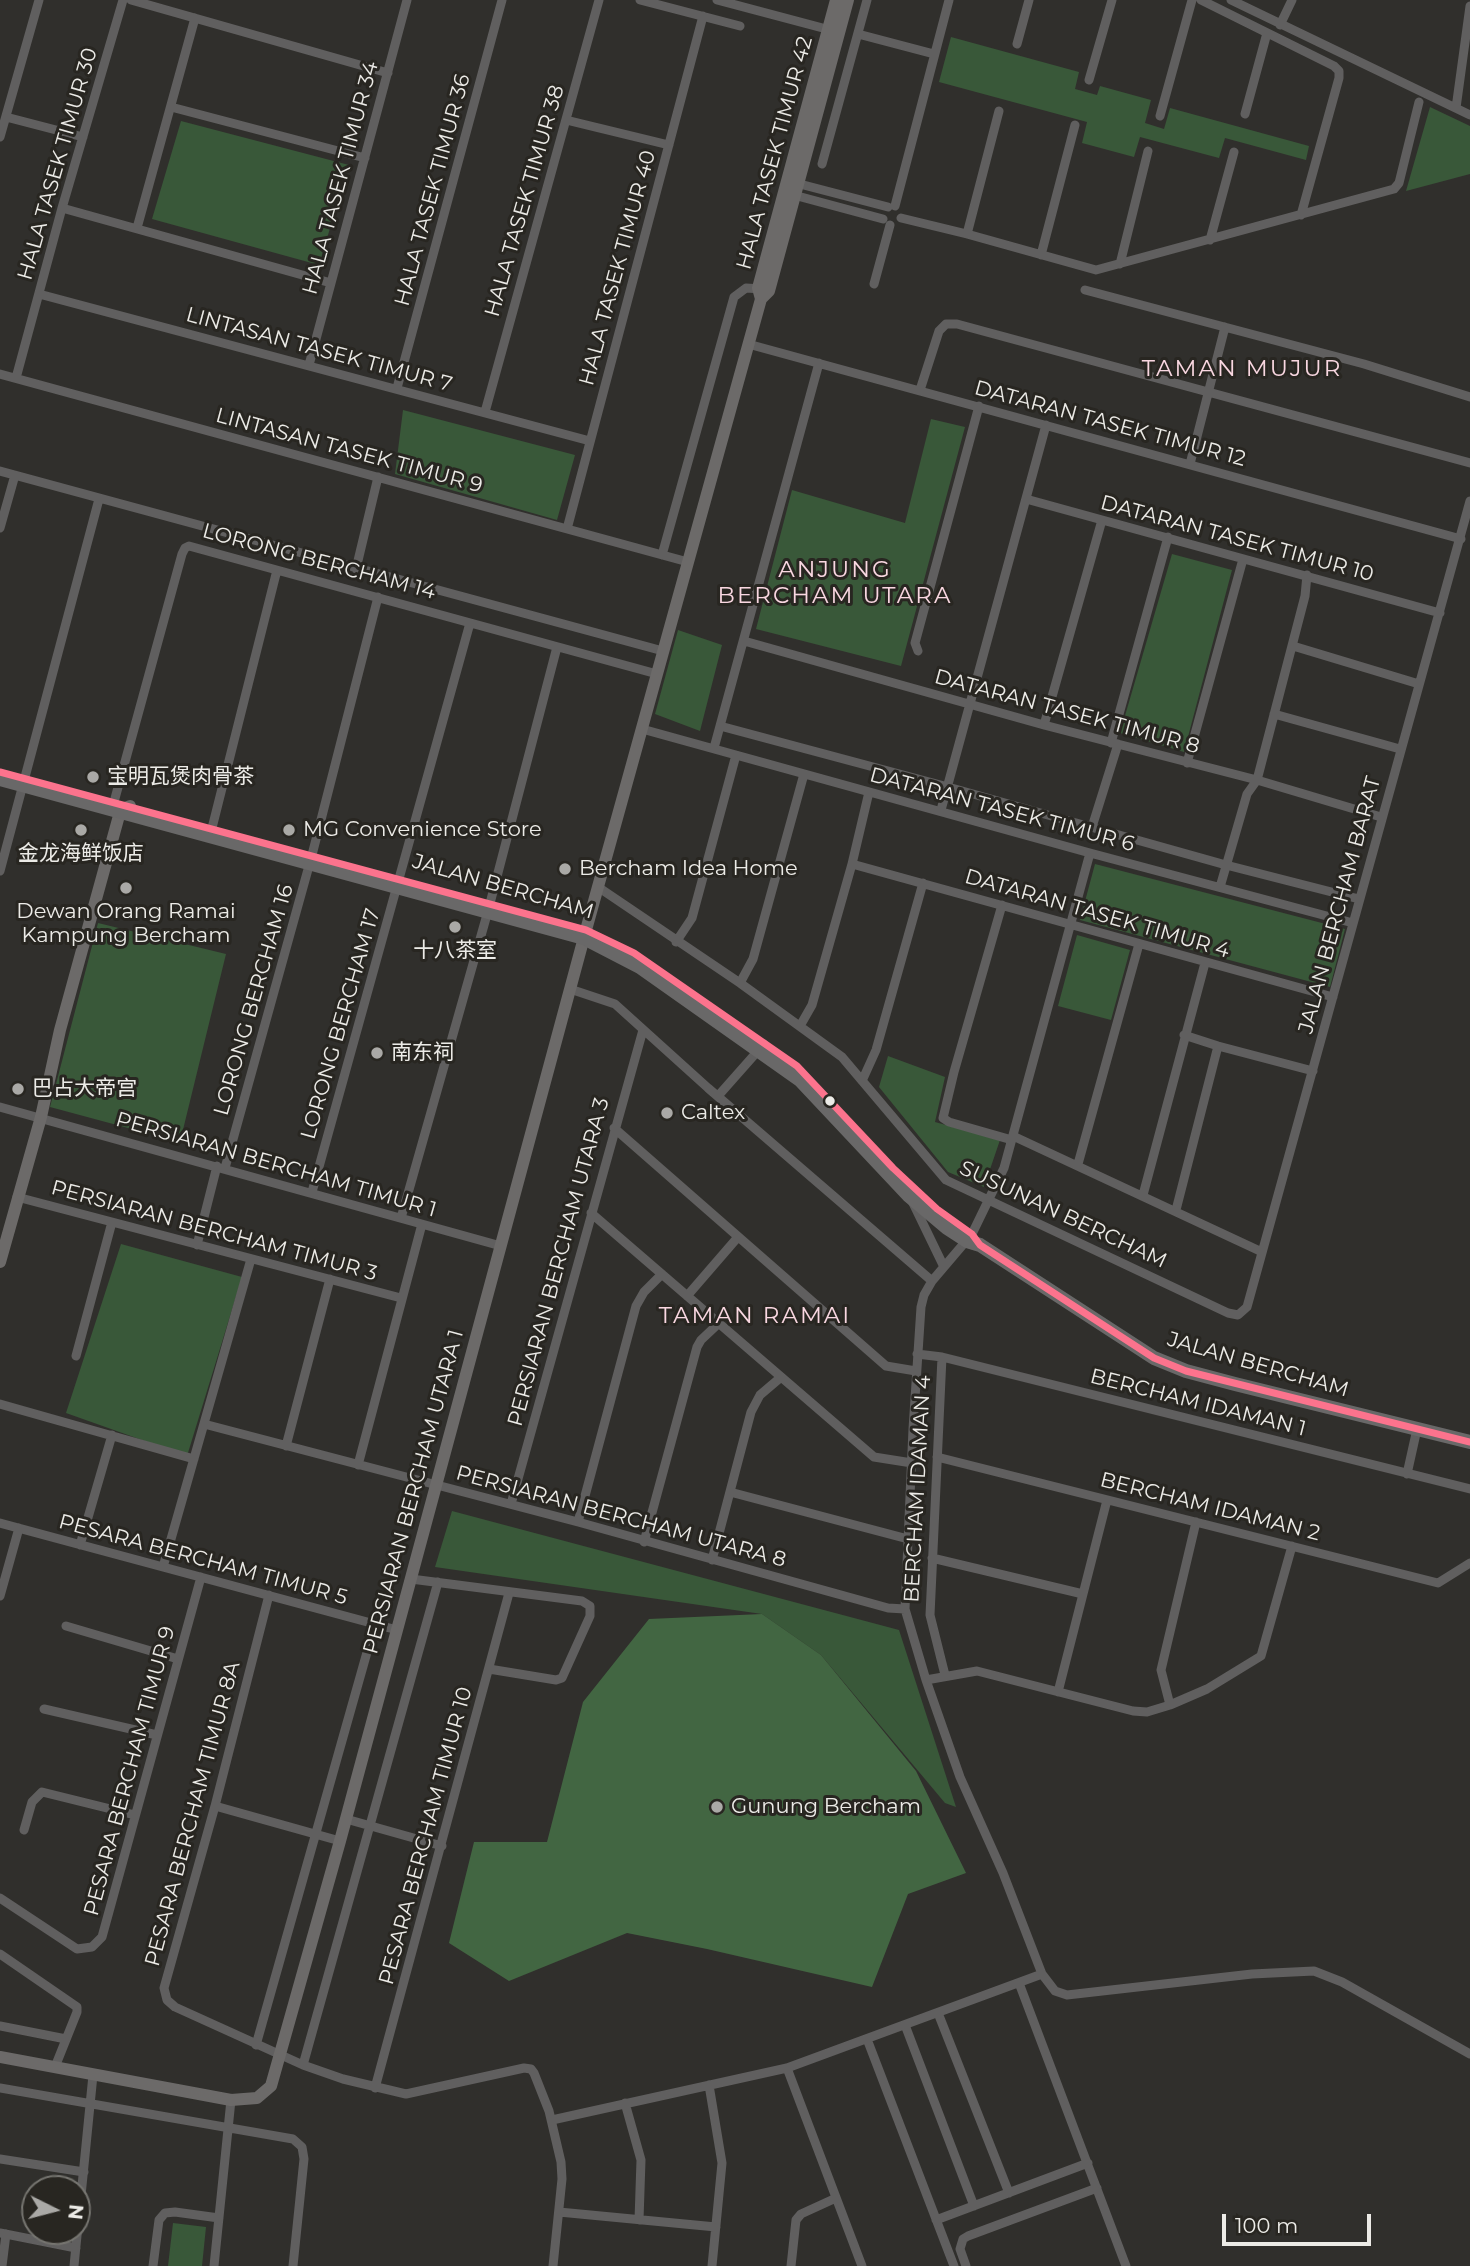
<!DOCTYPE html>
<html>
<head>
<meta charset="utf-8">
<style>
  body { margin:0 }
  #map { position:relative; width:1470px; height:2266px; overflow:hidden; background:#302f2c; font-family:Montserrat,sans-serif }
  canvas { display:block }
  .north { position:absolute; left:21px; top:2175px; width:70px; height:70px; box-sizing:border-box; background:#282621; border:2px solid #767570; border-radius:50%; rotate:96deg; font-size:19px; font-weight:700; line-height:28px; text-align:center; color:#ecebe7 }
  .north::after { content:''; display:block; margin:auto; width:24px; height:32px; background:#aaa9a6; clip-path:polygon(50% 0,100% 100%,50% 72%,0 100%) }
  .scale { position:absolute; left:1222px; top:2214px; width:149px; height:32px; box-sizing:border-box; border:4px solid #ecebe7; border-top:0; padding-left:9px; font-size:21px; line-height:24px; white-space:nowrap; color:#ecebe7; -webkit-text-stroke:5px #282621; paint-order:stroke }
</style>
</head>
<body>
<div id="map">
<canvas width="1470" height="2266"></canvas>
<div class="north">N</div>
<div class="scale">100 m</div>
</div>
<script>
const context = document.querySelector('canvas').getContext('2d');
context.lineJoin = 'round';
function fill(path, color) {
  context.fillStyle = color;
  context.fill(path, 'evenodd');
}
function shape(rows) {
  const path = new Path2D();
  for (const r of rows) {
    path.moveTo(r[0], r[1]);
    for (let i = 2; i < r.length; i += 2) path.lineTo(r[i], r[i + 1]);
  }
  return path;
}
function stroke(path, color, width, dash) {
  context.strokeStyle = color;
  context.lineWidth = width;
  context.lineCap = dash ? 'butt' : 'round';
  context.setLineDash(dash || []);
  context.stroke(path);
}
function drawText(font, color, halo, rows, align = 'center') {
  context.font = font + ' Montserrat,"Noto Sans SC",sans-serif';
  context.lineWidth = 6;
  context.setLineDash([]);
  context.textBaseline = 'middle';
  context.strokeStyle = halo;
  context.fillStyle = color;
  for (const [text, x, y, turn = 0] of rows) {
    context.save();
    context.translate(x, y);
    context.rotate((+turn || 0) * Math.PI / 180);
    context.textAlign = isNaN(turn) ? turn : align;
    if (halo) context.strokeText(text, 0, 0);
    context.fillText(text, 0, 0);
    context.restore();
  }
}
const green = shape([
  [951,37,1079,72,1075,89,1097,95,1100,86,1151,100,1145,123,1164,129,1170,108,1309,146,1306,160,1225,138,1219,158,1140,137,1134,157,1082,143,1087,122,939,82],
  [1430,107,1470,126,1470,174,1406,191],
  [181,121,349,165,319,265,152,219],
  [403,410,575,455,557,520,395,474],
  [931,419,965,427,901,666,756,629,792,490,905,523],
  [1172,554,1232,570,1184,752,1120,733],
  [678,630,722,645,700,731,655,714],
  [1095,864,1345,929,1330,987,1080,920],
  [98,923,226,954,180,1142,50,1107],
  [1077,935,1130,950,1111,1020,1058,1006],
  [888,1056,945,1077,935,1122,1000,1140,984,1187,948,1172,879,1087],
  [121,1244,242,1277,187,1456,66,1413],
  [452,1511,899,1630,956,1807,945,1803,821,1655,762,1614,435,1567],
  [173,2223,206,2227,202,2266,168,2266]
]);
const forest = shape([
  [762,1614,821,1655,916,1771,966,1873,908,1894,872,1987,707,1949,627,1933,509,1981,449,1943,474,1842,547,1842,583,1702,649,1619]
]);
const street = shape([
  [131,0,388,73],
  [640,0,740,26],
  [717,0,834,31],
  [1201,0,1334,66,1339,71,1339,78,1301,215],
  [1231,0,1470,115],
  [1280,25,1292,0],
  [858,34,934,54],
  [1017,44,1029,0],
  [1089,80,1112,0],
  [171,107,365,158],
  [1456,108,1470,6],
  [1245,114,1267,33],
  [1160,116,1192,0],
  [6,117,83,137],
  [566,120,669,145],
  [0,137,39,0],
  [822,164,867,0],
  [792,182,888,207],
  [790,194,883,219],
  [895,206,949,0],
  [62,208,331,283],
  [901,218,967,234,1096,270,1394,189,1399,183,1419,102],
  [137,228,195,18],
  [967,234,999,111],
  [1210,240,1234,152],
  [1041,255,1075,125],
  [1120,264,1148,151],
  [874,284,890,225],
  [1085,290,1364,364,1470,397],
  [39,294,590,441],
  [748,344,1461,539],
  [309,365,407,0],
  [0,374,688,562],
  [16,378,62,208,123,0],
  [397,388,502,0],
  [920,390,939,331,946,324,957,324,1470,463],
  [485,412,599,0],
  [1190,464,1225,327],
  [0,471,663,651],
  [1026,499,1440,613],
  [0,528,15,475],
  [567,529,703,16],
  [662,555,734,297,746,288,762,289],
  [356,569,378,477],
  [744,641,1044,725,1257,780,1381,817],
  [1293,646,1419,684],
  [918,651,915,643,979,406],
  [1274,714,1400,749],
  [1044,725,1102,520],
  [720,726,948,787,1226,865,1359,899],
  [642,729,1090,853,1353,923],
  [1111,743,1168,537],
  [714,748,819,363],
  [1187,763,1243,559],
  [941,810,1046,425],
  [120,811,114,802,182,554,185,548,189,546,657,674],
  [1092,827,1118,744],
  [210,836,277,570],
  [1090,853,1004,1168,972,1234,932,1281,924,1295,921,1307,913,1429,905,1609,926,1680,960,1777,1003,1873,1042,1974,1055,1991,1067,1995,1252,1974,1314,1971,1342,1982,1470,2054],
  [852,864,1333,997],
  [0,871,99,499],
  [598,887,740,983,842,1057,946,1180,1228,1313,1238,1315,1247,1307,1470,501],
  [1220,887,1247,794,1257,780,1305,596,1307,575],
  [1002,905,954,1072,943,1118,949,1122,1012,1140],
  [676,942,692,918,736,755],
  [740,983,753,959,804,774],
  [570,989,615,1004,708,1088,932,1281],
  [800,1026,812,1005,852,864,869,792],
  [1184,1035,1218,1046,1313,1071],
  [862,1081,876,1050,923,883],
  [718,1096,764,1044],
  [0,1107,501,1246],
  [614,1128,886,1366,916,1371],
  [1013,1136,1262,1252],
  [1078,1164,1139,944],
  [225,1168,312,855,378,597],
  [312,1192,470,623],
  [1143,1195,1205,963],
  [17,1197,401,1298],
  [913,1203,944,1267],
  [1176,1210,1218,1046],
  [591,1213,874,1457,912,1463],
  [401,1218,488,911,557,647],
  [197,1245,217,1166],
  [687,1296,738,1237],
  [917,1354,942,1357,1470,1489],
  [76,1356,112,1222],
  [942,1357,930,1615,945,1675],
  [0,1404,194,1459],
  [204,1424,578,1522,888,1608,905,1609],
  [286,1446,330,1279],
  [937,1457,1438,1583,1470,1563],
  [358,1465,422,1224],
  [1407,1474,1417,1429],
  [730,1492,908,1539],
  [511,1504,643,1030],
  [578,1522,636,1306,644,1292,662,1274],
  [0,1523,397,1630],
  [644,1542,697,1347,701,1340,718,1324],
  [80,1545,112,1435],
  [932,1558,1083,1594],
  [712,1560,751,1412,760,1395,780,1378],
  [163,1567,251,1259],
  [411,1579,582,1601,590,1606,590,1616,562,1678,556,1680,489,1669],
  [269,1595,215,1806,164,1988,167,2000,175,2007,303,2065,343,2079,406,2094,524,2068,531,2069,534,2073,549,2111,561,2162,562,2179,553,2266],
  [0,1596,19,1528],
  [66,1626,178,1659],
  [926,1680,977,1671,1133,1711,1147,1712,1170,1705,1207,1689,1261,1656,1292,1546],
  [1058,1692,1107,1500],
  [1170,1705,1161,1670,1196,1522],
  [44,1709,157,1735],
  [215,1806,340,1841],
  [346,1819,442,1846],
  [24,1830,32,1802,42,1792,135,1815],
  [0,1898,77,1949,92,1947,102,1937,201,1577],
  [0,1954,77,2007,77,2012,55,2067],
  [1019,1983,1126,2266],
  [938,2013,1009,2193],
  [905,2025,974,2206],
  [0,2026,66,2039],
  [867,2039,954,2266],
  [256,2045,375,1624],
  [303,2065,438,1582],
  [787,2068,862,2266],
  [709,2085,722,2163,712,2266],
  [0,2088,293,2139,302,2147,304,2159,293,2266],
  [375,2088,509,1593],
  [625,2103,641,2160,639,2220],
  [552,2120,787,2068,1042,1974],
  [0,2159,84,2172],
  [559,2212,716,2227],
  [936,2220,1088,2163],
  [0,2233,76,2248],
  [2,2266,6,2234],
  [74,2266,93,2075],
  [153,2266,159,2220,165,2213,175,2212,219,2218],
  [214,2266,231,2100],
  [791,2266,796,2220,801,2214,836,2198],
  [966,2266,960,2249,963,2239,968,2236,1097,2188]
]);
const secondary = shape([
  [761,299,758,288,836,0],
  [0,1262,41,1117,60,1030,120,812,122,809,130,806],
  [0,2057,231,2100,257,2098,271,2086,340,1841,586,930,761,299,769,291,848,0]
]);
const primary = shape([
  [0,779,584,938,640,967,800,1080,909,1196,947,1228,967,1241,980,1245,1154,1358,1186,1371,1235,1384,1470,1442]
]);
const bus1 = shape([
  [0,772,586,930,634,953,797,1066,893,1168,937,1209,972,1234,980,1245,1154,1358,1186,1371,1470,1442]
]);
const markers = [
  [93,777,7,"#aaa9a6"],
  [81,830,7,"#aaa9a6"],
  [289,830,7,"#aaa9a6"],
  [565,869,7,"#aaa9a6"],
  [126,888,7,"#aaa9a6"],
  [455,927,7,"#aaa9a6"],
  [377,1053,7,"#aaa9a6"],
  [18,1089,7,"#aaa9a6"],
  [830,1101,6,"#ecebe7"],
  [667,1113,7,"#aaa9a6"],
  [717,1807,7,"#aaa9a6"]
];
const streetNames = [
  ["HALA TASEK TIMUR 42",775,153,-75],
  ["HALA TASEK TIMUR 30",58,164,-74],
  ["HALA TASEK TIMUR 34",341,178,-75],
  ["HALA TASEK TIMUR 36",433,190,-75],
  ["HALA TASEK TIMUR 38",525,201,-74],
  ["HALA TASEK TIMUR 40",618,268,-75],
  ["LINTASAN TASEK TIMUR 7",319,350,15],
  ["DATARAN TASEK TIMUR 12",1110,424,15],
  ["LINTASAN TASEK TIMUR 9",349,451,15],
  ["DATARAN TASEK TIMUR 10",1237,539,15],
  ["LORONG BERCHAM 14",319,562,15],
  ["DATARAN TASEK TIMUR 8",1067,712,15],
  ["DATARAN TASEK TIMUR 6",1002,810,15],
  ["JALAN BERCHAM",503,887,16],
  ["JALAN BERCHAM BARAT",1340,905,-75],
  ["DATARAN TASEK TIMUR 4",1097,914,16],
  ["LORONG BERCHAM 16",254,1000,-74],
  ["LORONG BERCHAM 17",341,1024,-74],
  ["PERSIARAN BERCHAM TIMUR 1",276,1165,16],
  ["SUSUNAN BERCHAM",1063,1215,25],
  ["PERSIARAN BERCHAM TIMUR 3",214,1231,15],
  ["PERSIARAN BERCHAM UTARA 3",559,1262,-75],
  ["JALAN BERCHAM",1258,1365,16],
  ["BERCHAM IDAMAN 1",1198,1403,14],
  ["BERCHAM IDAMAN 4",918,1489,-87],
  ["PERSIARAN BERCHAM UTARA 1",414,1492,-75],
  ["BERCHAM IDAMAN 2",1210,1507,14],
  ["PERSIARAN BERCHAM UTARA 8",621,1517,15],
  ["PESARA BERCHAM TIMUR 5",203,1560,15],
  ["PESARA BERCHAM TIMUR 9",130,1771,-75],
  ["PESARA BERCHAM TIMUR 8A",193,1814,-75],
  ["PESARA BERCHAM TIMUR 10",426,1836,-75]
];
const poiNames = [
  ["宝明瓦煲肉骨茶",107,777],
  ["MG Convenience Store",303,830],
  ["金龙海鲜饭店",81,854,"center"],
  ["Bercham Idea Home",579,869],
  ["Dewan Orang Ramai",126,912,"center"],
  ["Kampung Bercham",126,936,"center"],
  ["十八茶室",455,951,"center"],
  ["南东祠",391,1053],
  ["巴占大帝宫",32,1089],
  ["Caltex",681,1113],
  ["Gunung Bercham",731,1807]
];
const neighbourhoodNames = [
  ["TAMAN MUJUR",1242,369],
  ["ANJUNG",835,570],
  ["BERCHAM UTARA",835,596],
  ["TAMAN RAMAI",755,1316]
];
fill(green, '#395839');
fill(forest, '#426642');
stroke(street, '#605f5f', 9);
stroke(secondary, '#6c6a69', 12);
stroke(primary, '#696868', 14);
stroke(bus1, '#fc738d', 7);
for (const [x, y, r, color] of markers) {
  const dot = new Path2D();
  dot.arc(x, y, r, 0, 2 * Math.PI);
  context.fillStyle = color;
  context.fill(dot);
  stroke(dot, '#282621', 2.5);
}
drawText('21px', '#ecebe7', '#282621', streetNames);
drawText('21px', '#ecebe7', '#282621', poiNames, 'left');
context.letterSpacing = '2px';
drawText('23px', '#f9d7e1', '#282621', neighbourhoodNames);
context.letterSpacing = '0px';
</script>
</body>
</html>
